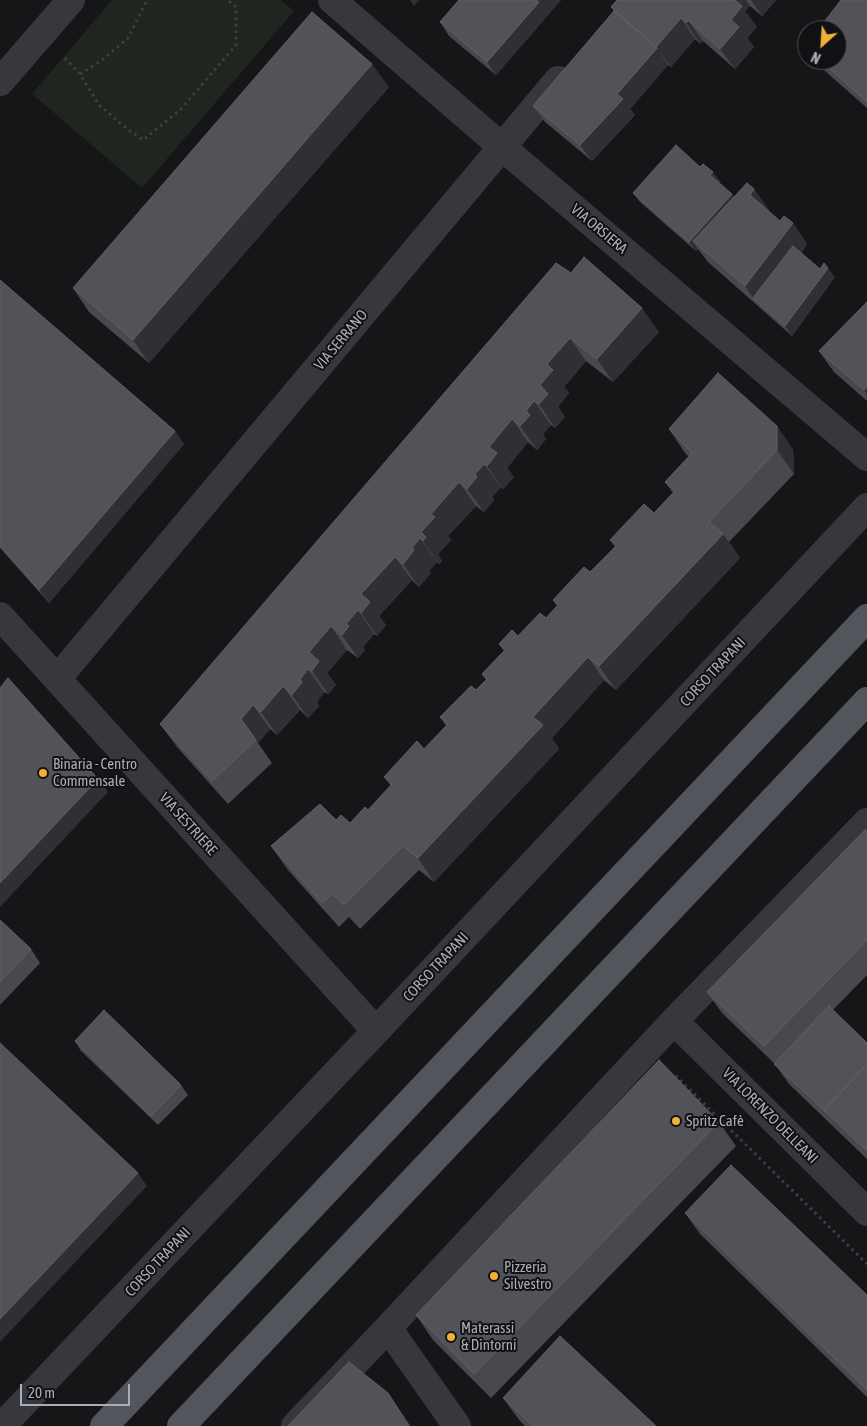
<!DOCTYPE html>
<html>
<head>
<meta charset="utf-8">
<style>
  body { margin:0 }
  #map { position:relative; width:867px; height:1426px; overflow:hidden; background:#161618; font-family:"Asap Condensed",sans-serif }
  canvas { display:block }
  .north { position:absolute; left:797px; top:20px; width:50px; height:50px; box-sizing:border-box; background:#111113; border:1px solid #4d4f55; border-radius:50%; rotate:206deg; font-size:14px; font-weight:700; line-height:20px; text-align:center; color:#a8adb8 }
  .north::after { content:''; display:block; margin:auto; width:18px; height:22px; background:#f2b134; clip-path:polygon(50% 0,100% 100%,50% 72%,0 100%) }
  .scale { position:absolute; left:20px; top:1384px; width:110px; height:22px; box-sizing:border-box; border:2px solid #a8adb8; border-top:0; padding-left:6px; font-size:15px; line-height:18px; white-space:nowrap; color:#a8adb8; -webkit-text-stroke:4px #111113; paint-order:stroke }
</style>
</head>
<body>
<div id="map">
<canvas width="867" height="1426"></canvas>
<div class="north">N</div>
<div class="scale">20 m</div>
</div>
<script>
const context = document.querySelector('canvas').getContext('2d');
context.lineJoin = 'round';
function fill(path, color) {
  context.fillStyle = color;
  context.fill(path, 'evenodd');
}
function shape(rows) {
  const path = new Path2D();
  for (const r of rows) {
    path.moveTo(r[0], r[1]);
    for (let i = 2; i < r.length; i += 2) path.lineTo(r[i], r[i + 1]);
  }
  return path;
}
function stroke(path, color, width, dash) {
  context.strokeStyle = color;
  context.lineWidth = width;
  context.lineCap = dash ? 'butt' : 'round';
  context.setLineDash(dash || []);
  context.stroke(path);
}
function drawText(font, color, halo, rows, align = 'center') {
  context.font = font + ' "Asap Condensed",sans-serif';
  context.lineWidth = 4;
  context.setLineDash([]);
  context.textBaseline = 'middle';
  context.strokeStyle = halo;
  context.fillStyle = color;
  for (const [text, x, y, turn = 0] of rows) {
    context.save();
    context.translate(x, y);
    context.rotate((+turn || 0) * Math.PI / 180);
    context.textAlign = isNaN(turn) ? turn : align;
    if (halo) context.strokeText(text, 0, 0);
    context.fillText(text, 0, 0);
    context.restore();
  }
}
const green = shape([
  [112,0,281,0,294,11,142,188,32,94]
]);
const path = shape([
  [65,58,80,74,99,105,126,128,143,140,180,110,236,45,236,7,228,0],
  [80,74,101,61,128,38,147,0],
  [671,1079,675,1075,867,1264]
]);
const minor = shape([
  [332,0,502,147,867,457],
  [0,82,71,0],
  [0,616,376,1031],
  [57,679,558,80],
  [674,1021,867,1212],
  [388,1328,457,1426],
  [2,1426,376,1031,867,507],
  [295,1426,388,1328,674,1021,867,822]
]);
const major = shape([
  [104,1426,867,618],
  [181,1426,867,701]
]);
const wall = shape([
  [459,0,561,0,496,75,449,36,440,22],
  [617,0,776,0,762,16,750,6,745,11,757,27,747,38,754,47,735,69,703,41,700,44,695,39,671,67,668,65,630,109,635,115,592,161,545,122,533,106,614,11,611,7],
  [867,0,867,108,816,63,814,60,837,60],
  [389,87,149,363,89,312,73,288],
  [700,167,720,181,719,183,734,197,754,189,769,210,768,211,780,221,793,223,807,244,801,253,820,269,835,277,792,336,708,262,698,249,696,251,640,202,633,193],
  [571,273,659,332,613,382,586,361,564,387,569,393,558,407,565,417,555,428,551,425,543,434,546,439,537,450,528,442,507,468,514,477,503,489,501,487,492,497,494,500,484,512,476,506,448,536,451,540,438,554,442,561,439,564,437,562,429,571,431,573,419,587,412,580,379,616,386,625,377,636,374,634,363,647,365,650,358,658,347,650,327,673,336,685,328,694,324,692,317,702,319,706,308,718,300,710,277,735,270,729,258,743,272,763,228,804,177,747,160,724],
  [0,280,175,431,184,444,49,603,0,548],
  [867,302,867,401,834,372,819,351],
  [669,429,793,449,794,474,729,542,740,558,616,690,604,680,552,738,559,749,434,882,419,870,360,929,349,917,339,927,288,870,271,846,336,820,350,823,368,810,391,786,384,777,424,749,446,726,440,717,476,690,486,680,482,674,504,651,499,644,518,636,546,618,557,606,553,600,590,572,615,547,610,540,654,513,673,493,665,482,689,457,685,453],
  [867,831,867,975,833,1010,867,1043,867,1159,789,1084,774,1063,722,1013,707,992],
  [0,920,31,949,40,963,0,1005],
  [75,1041,181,1085,188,1095,158,1125,81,1051],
  [719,1122,736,1146,491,1398,433,1340,416,1315],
  [685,1213,867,1295,867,1397,700,1234],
  [503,1398,656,1426,525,1426,520,1421]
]);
const shadedWall = shape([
  [410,0,419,0,414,6],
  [537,0,561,0,496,75,487,62,539,2],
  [732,0,746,0,750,6,745,11,757,27,747,38,754,47,735,69,720,49],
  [751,0,776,0,762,16],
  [681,18,695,39,671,67,656,47],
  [688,20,703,41,700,44,686,23],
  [657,48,668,65,630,109,635,115,592,161,580,145,617,94],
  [372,64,389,87,149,363,133,340],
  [713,172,720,181,717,185,710,175],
  [754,189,769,210,765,216,750,195],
  [732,194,739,204,693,241,698,249,696,251,689,242],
  [793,223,807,244,762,305,753,298,745,286],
  [828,268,835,277,792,336,785,326],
  [642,308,659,332,613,382,597,359],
  [570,338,586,361,564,387,569,393,558,407,565,417,555,428,539,404,540,385,547,364],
  [867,387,867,394,864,390],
  [534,401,551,425,543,434,546,439,537,450,520,426,526,411],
  [512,419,528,442,507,468,514,477,503,489,487,466,489,447],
  [777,426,793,449,794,474,777,450],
  [175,431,184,444,49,603,39,590],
  [484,464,501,487,492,497,494,500,484,512,467,489,475,474],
  [459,482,476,506,448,536,451,540,438,554,442,561,439,564,423,541,421,532,431,514],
  [723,534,740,558,616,690,599,666],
  [420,538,437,562,429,571,431,573,419,587,403,564,412,548],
  [395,557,412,580,379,616,386,625,377,636,361,613,361,594],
  [358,610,374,634,363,647,365,650,358,658,342,635,346,624],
  [331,626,347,650,327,673,336,685,328,694,312,671,309,652],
  [588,657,604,680,552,738,559,749,434,882,418,858,533,717],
  [308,669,324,692,317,702,319,706,308,718,292,695,300,679],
  [283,686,300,710,277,735,261,712],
  [253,705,270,729,258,743,241,719],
  [98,779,108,792,0,907,0,883],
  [138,1173,147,1186,0,1342,0,1319],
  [388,1393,404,1416,411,1426,409,1426]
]);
const building = shape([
  [459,0,536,0,539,2,487,62,440,22,459,0],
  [617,0,735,0,742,6,731,20,739,27,720,49,688,20,686,23,681,18,656,47,611,7,617,0],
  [841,0,867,0,867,102,820,60,837,60,837,30,818,30,841,0],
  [614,11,657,48,617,94,623,99,580,145,533,106,614,11],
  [312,12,372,64,133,340,73,288,312,12],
  [676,145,700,167,703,164,713,172,710,175,732,194,689,242,633,193,676,145],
  [747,183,754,189,750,195,780,221,784,216,793,223,745,286,693,241,747,183],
  [793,246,820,269,824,263,828,268,785,326,753,298,793,246],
  [584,257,642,308,597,359,570,338,547,364,553,370,540,385,548,394,539,404,534,401,526,411,530,415,520,426,512,419,489,447,497,453,487,466,484,464,475,474,477,477,467,489,459,482,431,514,435,517,421,532,426,537,423,541,420,538,412,548,414,550,403,564,395,557,361,594,370,602,361,613,358,610,346,624,349,626,342,635,331,626,309,652,319,661,312,671,308,669,300,679,302,682,292,695,283,686,261,712,253,705,241,719,256,740,212,781,160,724,556,263,571,273,584,257],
  [0,280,175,431,39,590,0,545,0,280],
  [867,302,867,387,864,390,819,351,867,302],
  [718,373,777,426,777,450,709,522,723,534,599,666,588,657,533,717,543,725,418,858,403,846,344,905,332,894,322,903,271,846,320,804,336,820,341,815,350,823,365,807,368,810,392,784,384,777,417,741,424,749,448,724,440,717,471,686,476,690,487,679,482,674,505,650,499,644,512,630,518,636,540,613,546,618,558,605,553,600,584,567,590,572,617,545,610,540,644,504,654,513,675,491,665,482,692,453,669,429,718,373],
  [8,678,98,779,0,883,0,688,8,678],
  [865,830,867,831,867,940,764,1046,707,992,865,830],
  [0,920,31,949,0,982,0,920],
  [829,1006,867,1043,867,1064,824,1110,826,1112,774,1064,829,1006],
  [104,1010,181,1085,151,1116,75,1041,104,1010],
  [0,1043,138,1173,0,1319,0,1043],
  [659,1060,719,1122,474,1374,416,1315,659,1060],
  [867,1064,867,1151,824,1110,867,1064],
  [731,1165,867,1295,867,1390,685,1213,731,1165],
  [560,1336,656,1426,533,1426,503,1398,560,1336],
  [349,1362,388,1393,409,1426,288,1426,349,1362]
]);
const markers = [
  [43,773,5,"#f2b134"],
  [676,1121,5,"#f2b134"],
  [494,1276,5,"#f2b134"],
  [451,1337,5,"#f2b134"]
];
const streetNames = [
  ["VIA ORSIERA",599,229,40],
  ["VIA SERRANO",341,340,-50],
  ["CORSO TRAPANI",713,672,-47],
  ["VIA SESTRIERE",188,824,48],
  ["CORSO TRAPANI",436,967,-47],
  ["VIA LORENZO DELLEANI",770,1116,45],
  ["CORSO TRAPANI",158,1262,-47]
];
const poiNames = [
  ["Binaria - Centro",53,764],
  ["Commensale",53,781],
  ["Spritz Cafè",686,1121],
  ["Pizzeria",504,1267],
  ["Silvestro",504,1284],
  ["Materassi",461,1328],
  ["& Dintorni",461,1345]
];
fill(green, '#1e261f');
stroke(path, '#3d3f44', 3, [2.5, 4]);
stroke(minor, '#37383d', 28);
stroke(major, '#53555c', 28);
fill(wall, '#47494d');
fill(shadedWall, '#2f3033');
fill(building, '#525359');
stroke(building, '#5f6168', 1);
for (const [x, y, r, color] of markers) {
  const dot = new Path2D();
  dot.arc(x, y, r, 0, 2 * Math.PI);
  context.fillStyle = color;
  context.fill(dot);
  stroke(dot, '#111113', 2);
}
drawText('15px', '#a8adb8', '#111113', streetNames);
drawText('15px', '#a8adb8', '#111113', poiNames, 'left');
</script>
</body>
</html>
